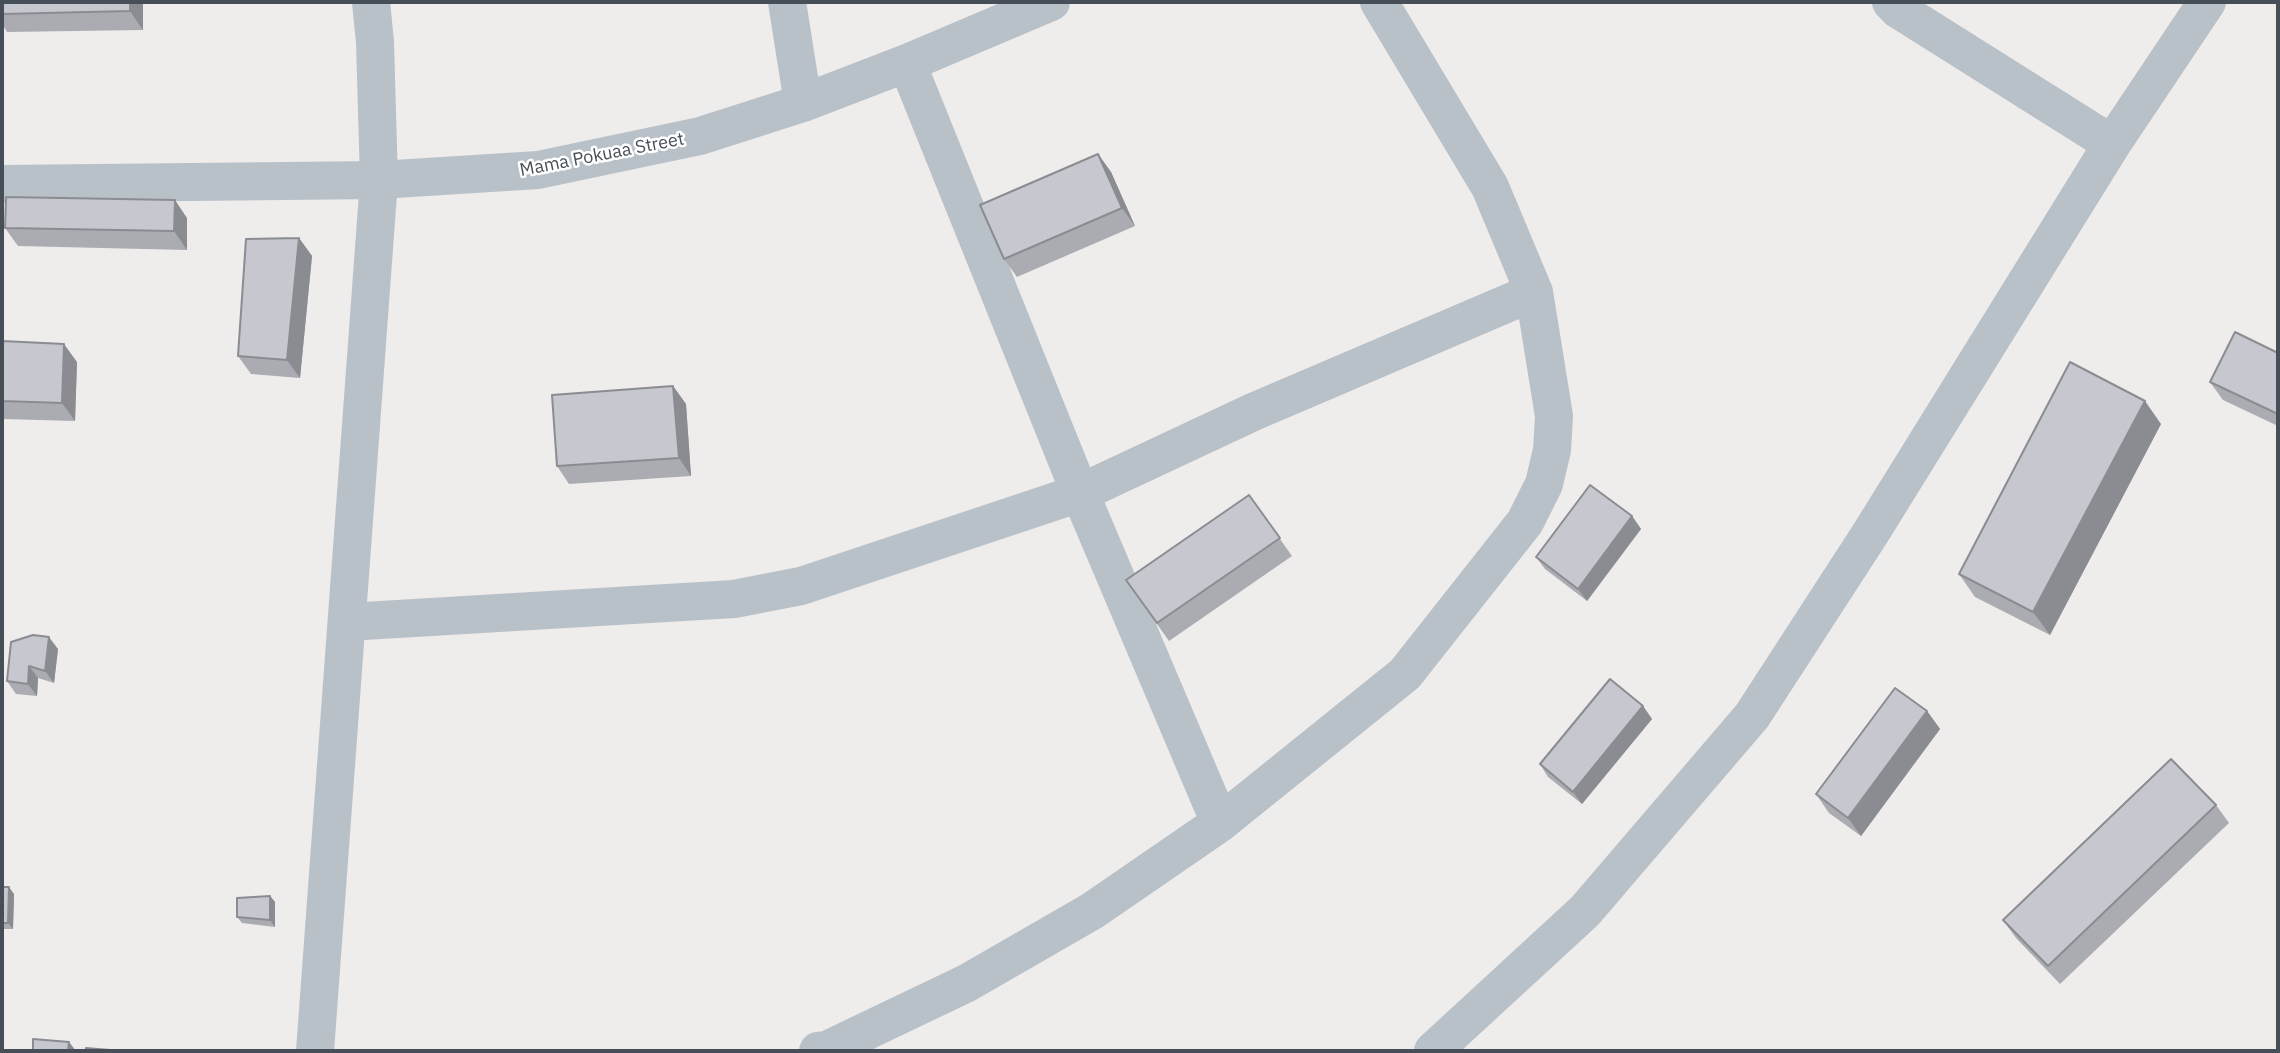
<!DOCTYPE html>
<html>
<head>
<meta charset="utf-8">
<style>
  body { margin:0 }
  #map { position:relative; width:2280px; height:1053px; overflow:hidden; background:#efecec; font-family:"IBM Plex Sans",sans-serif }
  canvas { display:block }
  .frame { position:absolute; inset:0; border:4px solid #464f58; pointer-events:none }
</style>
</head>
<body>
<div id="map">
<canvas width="2280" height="1053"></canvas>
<div class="frame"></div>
</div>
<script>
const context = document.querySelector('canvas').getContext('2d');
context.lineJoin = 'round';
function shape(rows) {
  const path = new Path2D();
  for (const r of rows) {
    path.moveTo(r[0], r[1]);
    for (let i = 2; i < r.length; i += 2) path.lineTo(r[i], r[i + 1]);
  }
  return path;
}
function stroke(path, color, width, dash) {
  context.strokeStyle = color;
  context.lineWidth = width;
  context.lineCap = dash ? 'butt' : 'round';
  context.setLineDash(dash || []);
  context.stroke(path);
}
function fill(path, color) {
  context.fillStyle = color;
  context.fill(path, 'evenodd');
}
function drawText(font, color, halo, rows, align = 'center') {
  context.font = font + ' "IBM Plex Sans",sans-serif';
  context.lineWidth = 5;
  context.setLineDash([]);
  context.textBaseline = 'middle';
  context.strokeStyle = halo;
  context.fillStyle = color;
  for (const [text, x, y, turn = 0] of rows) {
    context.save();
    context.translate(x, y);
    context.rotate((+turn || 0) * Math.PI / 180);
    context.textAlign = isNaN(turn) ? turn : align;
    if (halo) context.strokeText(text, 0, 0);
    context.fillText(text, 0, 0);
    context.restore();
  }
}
const minor = shape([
  [787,2,803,103],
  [1891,2,1899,10,2112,144],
  [907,63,1080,493,1220,823],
  [2,184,379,180,538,170,700,136,803,103,907,63,1051,2],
  [347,622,734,599,801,586,1080,493,1253,412,1534,292],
  [315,1051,379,180,375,42,371,2],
  [818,1051,827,1050,967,983,1092,911,1220,823,1405,674,1525,522,1544,484,1552,450,1554,416,1534,292,1490,187,1379,2],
  [1433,1051,1585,911,1752,716,1870,534,2112,144,2207,2]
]);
const wall = shape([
  [143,2,143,30,7,32,2,24,2,14],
  [1098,154,1111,172,1135,226,1017,277,1004,259],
  [187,218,187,250,18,246,5,228],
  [299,238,312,256,300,378,251,374,238,356],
  [2,341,77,362,75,421,2,419],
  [2278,353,2278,426,2223,400,2210,382],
  [673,386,686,404,691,476,569,484,557,466],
  [2161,424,2050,635,1975,597,1959,574],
  [1249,495,1292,556,1169,641,1126,580],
  [1632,516,1641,529,1587,601,1545,569,1536,557],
  [11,642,58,649,54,683,38,678,37,696,16,694,7,681],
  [1643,706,1652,719,1582,804,1548,777,1540,764],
  [1927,711,1940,729,1861,836,1829,813,1816,794],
  [2216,805,2229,823,2060,984,2016,938,2003,920],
  [2,887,14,894,13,929,2,929],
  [270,896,275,902,275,927,242,923,237,917]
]);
const shadedWall = shape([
  [130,2,143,2,143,30,130,11],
  [1098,154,1111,172,1135,226,1122,208],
  [175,200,187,218,187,250,174,231],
  [299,238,312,256,300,378,287,360],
  [64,344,77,362,75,421,62,403],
  [673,386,686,404,691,476,679,458],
  [2145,401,2161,424,2050,635,2033,612],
  [1632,516,1641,529,1587,601,1578,589],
  [49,637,58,649,54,683,45,671],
  [29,666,38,678,37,696,28,684],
  [1643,706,1652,719,1582,804,1573,792],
  [1927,711,1940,729,1861,836,1848,818],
  [9,887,14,894,13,929,8,923],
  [270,896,275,902,275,927,270,920],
  [69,1042,76,1051,68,1051]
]);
const building = shape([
  [2,2,130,2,130,11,2,14,2,2],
  [1098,154,1122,208,1004,259,980,205,1098,154],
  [6,197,175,200,174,231,5,228,6,197],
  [299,238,287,360,238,356,246,239,299,238],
  [2235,332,2278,353,2278,414,2210,382,2235,332],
  [2,341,64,344,62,403,2,401,2,341],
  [2070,362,2145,401,2033,612,1959,574,2070,362],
  [673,386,679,458,557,466,552,395,673,386],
  [1590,485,1632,516,1578,589,1536,557,1590,485],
  [1249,495,1280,538,1157,623,1126,580,1249,495],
  [33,635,49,637,45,671,29,666,28,684,7,681,11,642,33,635],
  [1610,679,1643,706,1573,792,1540,764,1610,679],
  [1895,688,1927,711,1848,818,1816,794,1895,688],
  [2171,759,2216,805,2048,966,2003,920,2171,759],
  [2,887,9,887,8,923,2,923,2,887],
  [270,896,270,920,237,917,237,898,270,896],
  [33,1039,69,1042,68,1051,33,1051,33,1039],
  [86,1048,122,1051,86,1051,86,1048]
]);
const streetNames = [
  ["Mama Pokuaa Street",602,155,-11]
];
stroke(minor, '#b9c1c8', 38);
fill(wall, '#abacb2');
fill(shadedWall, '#8b8c91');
fill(building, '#c7c8cf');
stroke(building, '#8b8c91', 2);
drawText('18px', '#464f58', '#fff', streetNames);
</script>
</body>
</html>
